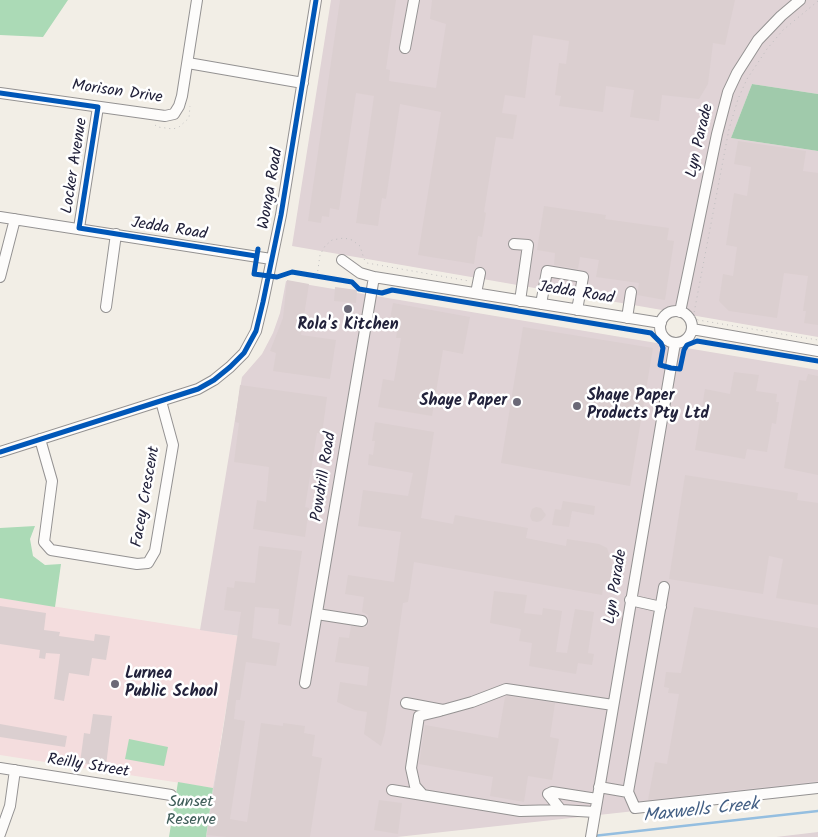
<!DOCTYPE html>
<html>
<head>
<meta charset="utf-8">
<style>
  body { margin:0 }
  canvas { display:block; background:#f2eee6 }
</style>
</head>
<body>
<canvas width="818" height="837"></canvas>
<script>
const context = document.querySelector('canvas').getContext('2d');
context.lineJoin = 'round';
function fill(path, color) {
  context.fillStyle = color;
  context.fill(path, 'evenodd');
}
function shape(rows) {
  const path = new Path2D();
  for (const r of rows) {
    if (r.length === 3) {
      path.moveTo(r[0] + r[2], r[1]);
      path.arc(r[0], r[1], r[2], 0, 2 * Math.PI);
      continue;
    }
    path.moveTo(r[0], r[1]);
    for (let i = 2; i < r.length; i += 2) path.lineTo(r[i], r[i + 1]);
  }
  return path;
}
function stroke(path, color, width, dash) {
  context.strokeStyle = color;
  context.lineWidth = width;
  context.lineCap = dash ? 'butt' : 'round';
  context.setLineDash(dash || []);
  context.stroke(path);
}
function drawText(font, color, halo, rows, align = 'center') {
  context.font = font + ' Kalam,sans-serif';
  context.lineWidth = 5;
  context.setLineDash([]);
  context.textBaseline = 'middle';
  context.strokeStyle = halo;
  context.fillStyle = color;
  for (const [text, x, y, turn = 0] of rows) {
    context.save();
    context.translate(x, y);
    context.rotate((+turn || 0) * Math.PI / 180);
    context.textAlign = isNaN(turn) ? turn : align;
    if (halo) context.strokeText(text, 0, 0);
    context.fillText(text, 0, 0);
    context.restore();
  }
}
const built = shape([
  [0,598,199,629,238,636,213,788,0,755]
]);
const industrial = shape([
  [331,0,818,0,818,94,752,84,731,138,818,151,818,337,292,246],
  [286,281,818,370,818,791,397,837,206,837,213,788,240,636,200,630,242,377,262,354,273,333,280,313],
  [818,832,818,837,776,837]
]);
const green = shape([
  [0,0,68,0,43,37,0,35],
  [35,526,30,539,33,556,45,565,61,564,55,607,0,598,0,528],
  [129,739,168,747,164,766,125,759],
  [178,782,213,788,206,837,169,837]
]);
const forest = shape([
  [752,84,818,94,818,151,731,138]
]);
const stream = shape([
  [593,836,818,811]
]);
const building = shape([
  [340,0,396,0,386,69,390,70,389,81,436,88,446,24,430,19,432,0,735,0,725,45,713,43,708,84,699,99,662,95,659,121,630,117,634,90,606,86,603,112,559,106,561,96,555,95,559,63,566,64,569,41,533,35,525,98,505,95,502,113,517,115,513,139,496,137,484,212,486,213,482,237,478,236,474,264,418,255,441,112,400,104,386,199,382,198,378,226,356,223,374,96,356,93,339,210,330,208,329,217,322,216,321,223,308,221],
  [738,141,806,151,803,171,818,173,818,325,804,323,806,311,803,311,808,276,784,273,777,318,729,311,719,301,723,274,733,276,737,247,726,245,734,193,747,196,751,167,734,164],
  [544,206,606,215,605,219,669,228,667,240,674,241,665,300,637,295,639,283,596,277,599,260,580,257,578,269,554,265,555,253,537,250],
  [287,280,309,284,301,335,336,340,330,379,273,371,276,353,270,351,283,318],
  [335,287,357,290,356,303,334,301],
  [393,303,470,317,463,354,443,350,432,416,378,407,383,379,394,381,401,338,396,338,399,320,390,319],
  [523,327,653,348,630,486,501,463],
  [734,372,759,375,756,391,777,394,776,402,779,402,776,424,772,423,767,452,747,449,745,459,695,450,705,389,730,394],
  [808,374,818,376,818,475,784,468,799,380,806,381],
  [240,385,327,397,322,434,317,433,305,507,309,508,305,537,253,529,257,500,266,502,269,467,234,462,239,423,235,422],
  [375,422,434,432,421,518,453,524,455,515,528,528,526,538,566,546,567,539,599,544,607,548,612,563,611,579,604,583,602,595,414,562,408,602,403,603,385,732,381,746,364,734,367,712,355,710,337,702,340,682,367,686,369,667,335,662,339,637,349,638,351,626,367,627,369,622,368,615,362,612,364,597,345,594,348,575,394,582,401,532,358,526,363,490,408,496,413,473,368,465,369,454,373,455,375,441,372,441],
  [685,475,798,493,797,500,818,503,818,605,776,598,783,559,769,556,763,594,669,579],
  [563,501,595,506,594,515,572,511,569,527,552,525,555,509,561,510],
  [536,507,541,508,546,515,541,521,537,522,532,521,530,516,532,509],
  [259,546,302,551,291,626,278,624,279,609,255,607,252,638,280,643,276,666,246,662,240,700,236,700,234,719,245,721,230,819,247,822,261,723,283,726,283,723,305,726,304,733,315,735,312,756,322,758,310,837,227,837,207,835,241,612,224,610,227,587,234,588,235,581,255,583],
  [494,591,527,595,524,613,542,615,543,608,562,611,556,652,567,653,575,609,594,612,588,653,594,654,592,665,578,663,576,674,529,666,532,643,519,641,521,629,490,623],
  [0,606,46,613,44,630,60,632,59,636,94,641,95,634,110,636,106,660,92,658,89,676,69,673,64,701,54,699,60,654,46,653,45,659,39,658,40,650,0,644],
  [694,607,818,628,818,781,648,800,655,762,667,764,679,694,668,693,669,688,664,687,666,672,681,673],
  [507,696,555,703,550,737,559,739,552,780,528,776,524,802,490,796,493,777,419,764,425,725,498,738,505,697],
  [93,714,112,716,106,766,80,763,84,733,90,734],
  [0,724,67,736,65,747,0,737],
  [379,800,402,803,398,834,374,830]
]);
const path = shape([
  [818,1,783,30,767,49,747,79,738,99,729,129,694,313,695,318,698,320,818,340],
  [155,125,158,127,173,129,179,127,189,118,190,106],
  [317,276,320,255,325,246,332,240,344,238,352,240,360,246,364,259,367,263,469,281]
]);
const minor = shape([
  [405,48,414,0],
  [188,63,303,83],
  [0,93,165,116,174,114,179,106,182,96,197,0],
  [0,217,271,259],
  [79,228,98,107],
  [514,244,528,245,520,301],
  [342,260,360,273,374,277,661,323],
  [0,277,15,219],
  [476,293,480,273],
  [541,304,547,271,583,277,577,310],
  [106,307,116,234],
  [676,327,16],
  [680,312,717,134,728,92,737,73,758,40,781,16,800,0],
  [627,318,631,292],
  [692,329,818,351],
  [40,439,52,481,44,542,51,550,137,564,148,563,155,551,173,445,161,401],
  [0,452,198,389,214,380,230,367,244,353,256,331,263,302,281,215,316,0],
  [630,600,661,607],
  [317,614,362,621],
  [305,683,374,277],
  [406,703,443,710,472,702,506,689,613,705],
  [0,768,171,795],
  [599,787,628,792,635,808,818,788],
  [392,790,520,811,561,810],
  [628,792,664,587],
  [548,794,561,810,595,812],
  [548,794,552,792,597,799],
  [423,795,415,786,411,768,419,716,440,711],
  [0,834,10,806,15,770],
  [591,837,675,343]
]);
const cycleway = shape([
  [0,93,98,107,79,228,256,256],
  [258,249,254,274,277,277,292,272,352,282,359,289,382,293,392,290,651,333,661,343,663,348,660,365,671,368,680,369,684,350,687,345,697,341,818,361],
  [0,452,198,389,214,380,230,367,244,353,256,331,263,302,281,215,316,0]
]);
const markers = [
  [348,309,5,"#6b6977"],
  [517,402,5,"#6b6977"],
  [577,406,5,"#6b6977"],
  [115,684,5,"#6b6977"]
];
const streetNames = [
  ["Morison Drive",117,93,8],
  ["Lyn Parade",701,141,-77],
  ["Locker Avenue",76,166,-81],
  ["Wonga Road",272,189,-80],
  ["Jedda Road",169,230,9],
  ["Jedda Road",576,294,9],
  ["Powdrill Road",325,477,-81],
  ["Facey Crescent",147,497,-80],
  ["Lyn Parade",617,587,-81],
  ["Reilly Street",88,767,9]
];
const poiNames = [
  ["Rola's Kitchen",348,326,"center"],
  ["Shaye Paper",587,397],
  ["Products Pty Ltd",587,415],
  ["Shaye Paper",507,402,"right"],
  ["Lurnea",125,675],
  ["Public School",125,693]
];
const parkNames = [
  ["Sunset",191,803],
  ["Reserve",191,821]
];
const waterNames = [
  ["Maxwells Creek",701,812,-6]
];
fill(built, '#f4ddde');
fill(industrial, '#e0d3d6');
fill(green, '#abdab6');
fill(forest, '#a0caab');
stroke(stream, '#94bee0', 2.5);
fill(building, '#dbcfd0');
stroke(minor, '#949292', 12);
stroke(path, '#bfbebf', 1, [1, 4]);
stroke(minor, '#fdfcfb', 10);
stroke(cycleway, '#0057b8', 5);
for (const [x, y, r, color] of markers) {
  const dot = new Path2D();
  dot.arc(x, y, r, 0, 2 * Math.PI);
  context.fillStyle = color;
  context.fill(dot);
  stroke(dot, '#fff', 2);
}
drawText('16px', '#22223b', '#fff', streetNames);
drawText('bold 16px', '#22223b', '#fff', poiNames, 'left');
drawText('16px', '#3e5c58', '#fff', parkNames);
drawText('italic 18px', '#435f84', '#fff', waterNames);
</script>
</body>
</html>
